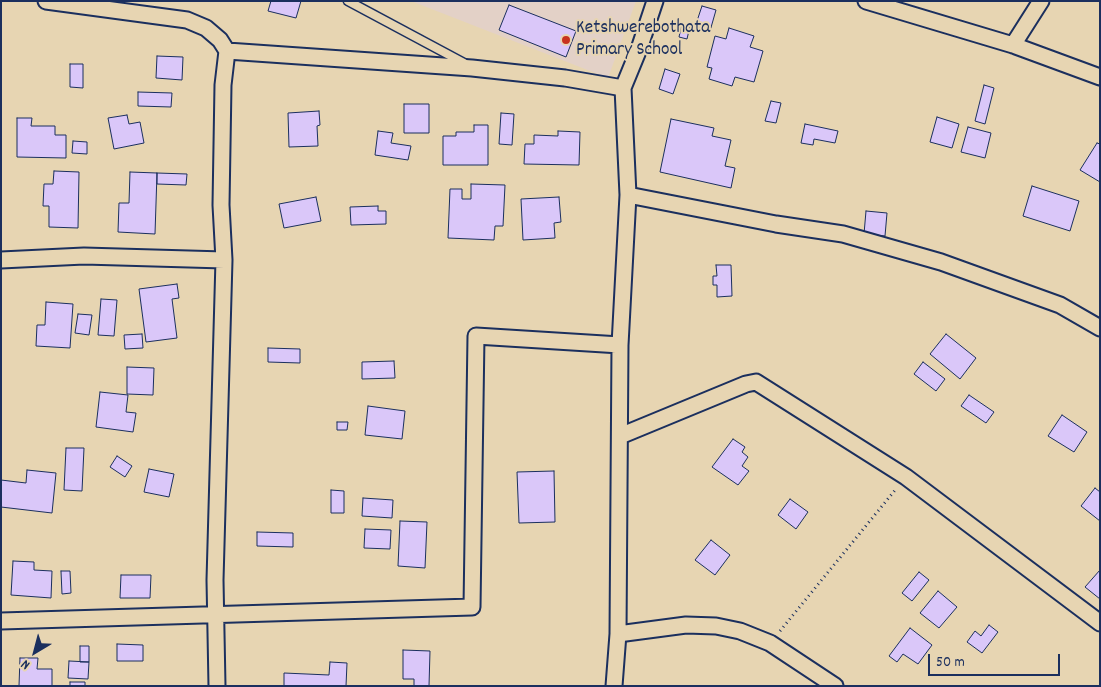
<!DOCTYPE html>
<html>
<head>
<meta charset="utf-8">
<style>
  body { margin:0 }
  #map { position:relative; width:1101px; height:687px; overflow:hidden; background:#e7d5b2; font-family:Dekko,sans-serif }
  canvas { display:block }
  .frame { position:absolute; inset:0; border:2px solid #1b2f5e; pointer-events:none }
  .north { position:absolute; left:10px; top:627px; width:50px; height:50px; -webkit-text-stroke:4px #e7d5b2; paint-order:stroke; rotate:217deg; font-size:14px; font-weight:700; line-height:20px; text-align:center; color:#1b2f5e }
  .north::after { content:''; display:block; margin:auto; width:18px; height:22px; background:#1b2f5e; clip-path:polygon(50% 0,100% 100%,50% 72%,0 100%) }
  .scale { position:absolute; left:928px; top:654px; width:132px; height:22px; box-sizing:border-box; border:2px solid #1b2f5e; border-top:0; padding-left:6px; font-size:15px; line-height:18px; white-space:nowrap; color:#1b2f5e; -webkit-text-stroke:4px #e7d5b2; paint-order:stroke }
</style>
</head>
<body>
<div id="map">
<canvas width="1101" height="687"></canvas>
<div class="frame"></div>
<div class="north">N</div>
<div class="scale">50 m</div>
</div>
<script>
const context = document.querySelector('canvas').getContext('2d');
context.lineJoin = 'round';
function fill(path, color) {
  context.fillStyle = color;
  context.fill(path, 'evenodd');
}
function shape(rows) {
  const path = new Path2D();
  for (const r of rows) {
    path.moveTo(r[0], r[1]);
    for (let i = 2; i < r.length; i += 2) path.lineTo(r[i], r[i + 1]);
  }
  return path;
}
function stroke(path, color, width, dash) {
  context.strokeStyle = color;
  context.lineWidth = width;
  context.lineCap = dash ? 'butt' : 'round';
  context.setLineDash(dash || []);
  context.stroke(path);
}
function drawText(font, color, halo, rows, align = 'center') {
  context.font = font + ' Dekko,sans-serif';
  context.lineWidth = 4;
  context.setLineDash([]);
  context.textBaseline = 'middle';
  context.strokeStyle = halo;
  context.fillStyle = color;
  for (const [text, x, y, turn = 0] of rows) {
    context.save();
    context.translate(x, y);
    context.rotate((+turn || 0) * Math.PI / 180);
    context.textAlign = isNaN(turn) ? turn : align;
    if (halo) context.strokeText(text, 0, 0);
    context.fillText(text, 0, 0);
    context.restore();
  }
}
const built = shape([
  [411,1,636,1,608,78]
]);
const building = shape([
  [271,1,301,1,296,18,268,11,271,1],
  [509,5,576,31,566,57,499,30,509,5],
  [702,6,716,10,710,31,695,27,702,6],
  [682,24,690,26,687,39,679,37,682,24],
  [729,28,754,36,750,47,763,51,754,82,735,77,732,86,709,79,712,68,707,67,715,36,726,39,729,28],
  [157,56,183,57,182,80,156,78,157,56],
  [70,64,83,64,83,88,70,87,70,64],
  [665,69,680,74,673,94,659,89,665,69],
  [984,85,994,88,985,124,975,121,984,85],
  [138,92,172,93,171,107,138,106,138,92],
  [771,101,781,103,776,123,765,121,771,101],
  [404,104,429,104,429,133,404,133,404,104],
  [319,111,320,125,317,126,318,146,289,147,288,113,319,111],
  [501,113,514,114,512,145,499,144,501,113],
  [127,115,129,124,140,122,144,143,114,149,108,118,127,115],
  [937,117,959,124,952,148,930,142,937,117],
  [17,118,32,118,31,126,55,126,55,135,66,135,66,158,17,157,17,118],
  [671,119,714,128,712,136,731,140,725,166,735,168,731,188,660,172,671,119],
  [805,124,838,131,835,143,814,139,813,145,801,143,805,124],
  [474,125,488,125,488,165,443,165,443,136,456,136,456,132,474,132,474,125],
  [968,127,991,133,985,158,961,152,968,127],
  [378,131,393,133,391,143,411,146,408,160,375,155,378,131],
  [558,131,580,132,579,165,524,164,525,144,534,144,534,135,558,136,558,131],
  [73,141,87,142,87,154,72,153,73,141],
  [1097,143,1100,144,1100,182,1080,170,1097,143],
  [54,171,79,172,78,228,49,227,49,206,43,206,44,184,53,184,54,171],
  [130,172,157,173,155,234,118,232,119,203,129,203,130,172],
  [157,173,187,174,186,185,157,184,157,173],
  [471,184,505,185,503,226,495,226,494,240,448,238,450,189,462,189,462,199,471,199,471,184],
  [1032,186,1079,201,1070,231,1023,216,1032,186],
  [316,197,321,221,284,228,279,204,316,197],
  [559,197,561,222,554,223,555,238,523,240,521,199,559,197],
  [378,206,378,211,386,211,386,224,351,225,350,207,378,206],
  [866,211,887,213,885,236,864,234,866,211],
  [716,265,731,265,732,296,717,297,717,285,713,285,713,276,717,276,716,265],
  [177,284,179,298,172,299,177,338,146,342,139,289,177,284],
  [101,299,117,300,114,336,98,335,101,299],
  [46,302,73,304,70,348,36,346,37,325,45,325,46,302],
  [78,314,92,315,89,335,75,333,78,314],
  [142,334,143,348,125,349,124,335,142,334],
  [946,334,976,358,960,379,930,354,946,334],
  [268,348,300,349,300,363,268,362,268,348],
  [394,361,395,378,362,379,362,362,394,361],
  [923,362,945,379,936,391,914,374,923,362],
  [127,367,154,368,153,395,127,394,127,367],
  [100,392,128,395,126,412,136,413,133,432,96,427,100,392],
  [969,395,994,412,986,423,961,406,969,395],
  [368,406,405,411,402,439,365,435,368,406],
  [1062,415,1087,432,1074,452,1048,436,1062,415],
  [337,422,348,422,347,430,337,430,337,422],
  [733,439,745,447,742,452,748,457,742,466,749,471,738,485,712,467,733,439],
  [66,448,84,448,82,491,64,490,66,448],
  [117,456,132,466,125,477,110,467,117,456],
  [149,469,174,474,169,497,144,492,149,469],
  [27,470,56,473,52,513,1,507,1,480,26,483,27,470],
  [554,471,555,522,519,523,517,472,554,471],
  [1095,488,1100,492,1100,521,1081,506,1095,488],
  [331,490,344,491,344,513,331,513,331,490],
  [363,498,393,500,392,518,362,516,363,498],
  [790,499,808,512,796,529,778,515,790,499],
  [400,521,427,522,425,568,398,566,400,521],
  [365,529,391,530,390,549,364,548,365,529],
  [257,532,293,533,293,547,257,546,257,532],
  [711,540,730,555,715,575,695,560,711,540],
  [13,561,34,562,34,570,52,571,51,598,11,595,13,561],
  [1100,570,1100,599,1085,587,1100,570],
  [61,571,70,571,71,593,62,594,61,571],
  [919,572,929,580,912,601,902,593,919,572],
  [121,575,151,575,150,598,120,598,121,575],
  [938,591,957,607,939,628,920,613,938,591],
  [989,625,998,632,982,653,967,642,975,631,981,636,989,625],
  [910,628,932,645,918,664,903,654,897,662,889,656,910,628],
  [117,644,143,645,143,661,117,661,117,644],
  [80,646,89,646,89,662,80,662,80,646],
  [403,650,430,651,429,686,414,686,414,679,403,679,403,650],
  [20,658,38,658,37,669,52,669,52,686,19,686,20,658],
  [69,661,89,662,88,679,68,678,69,661],
  [330,662,347,663,346,686,284,686,284,673,329,675,330,662],
  [70,682,85,682,85,686,70,686,70,682]
]);
const path = shape([
  [780,631,896,489]
]);
const service = shape([
  [348,1,464,63]
]);
const minor = shape([
  [46,1,187,20,206,28,220,40,227,51,223,85,221,205,224,260,215,580,217,686],
  [866,1,1013,45,1100,77],
  [1013,45,1041,1],
  [227,51,472,68,565,78,623,88],
  [628,195,776,224,843,234,941,262,1060,305,1100,328],
  [1,260,84,256,224,260],
  [620,436,746,384,756,382,906,477,1100,623],
  [1,621,472,607,476,336,620,345],
  [618,634,686,625,716,626,740,631,770,643,835,686],
  [614,686,618,634,620,345,628,195,623,88,639,49,655,1]
]);
const markers = [
  [566,40,5,"#c8321e"]
];
const poiNames = [
  ["Ketshwerebothata",576,29],
  ["Primary School",576,51]
];
fill(built, '#e3d1c7');
fill(building, '#dac7f9');
stroke(building, '#1b2f5e', 1);
stroke(service, '#1b2f5e', 11);
stroke(minor, '#1b2f5e', 19);
stroke(path, '#1b2f5e', 3, [1, 4]);
stroke(service, '#e7d5b2', 8);
stroke(minor, '#e7d5b2', 15);
for (const [x, y, r, color] of markers) {
  const dot = new Path2D();
  dot.arc(x, y, r, 0, 2 * Math.PI);
  context.fillStyle = color;
  context.fill(dot);
  stroke(dot, '#e7d5b2', 2);
}
drawText('19px', '#1b2f5e', '#e7d5b2', poiNames, 'left');
</script>
</body>
</html>
